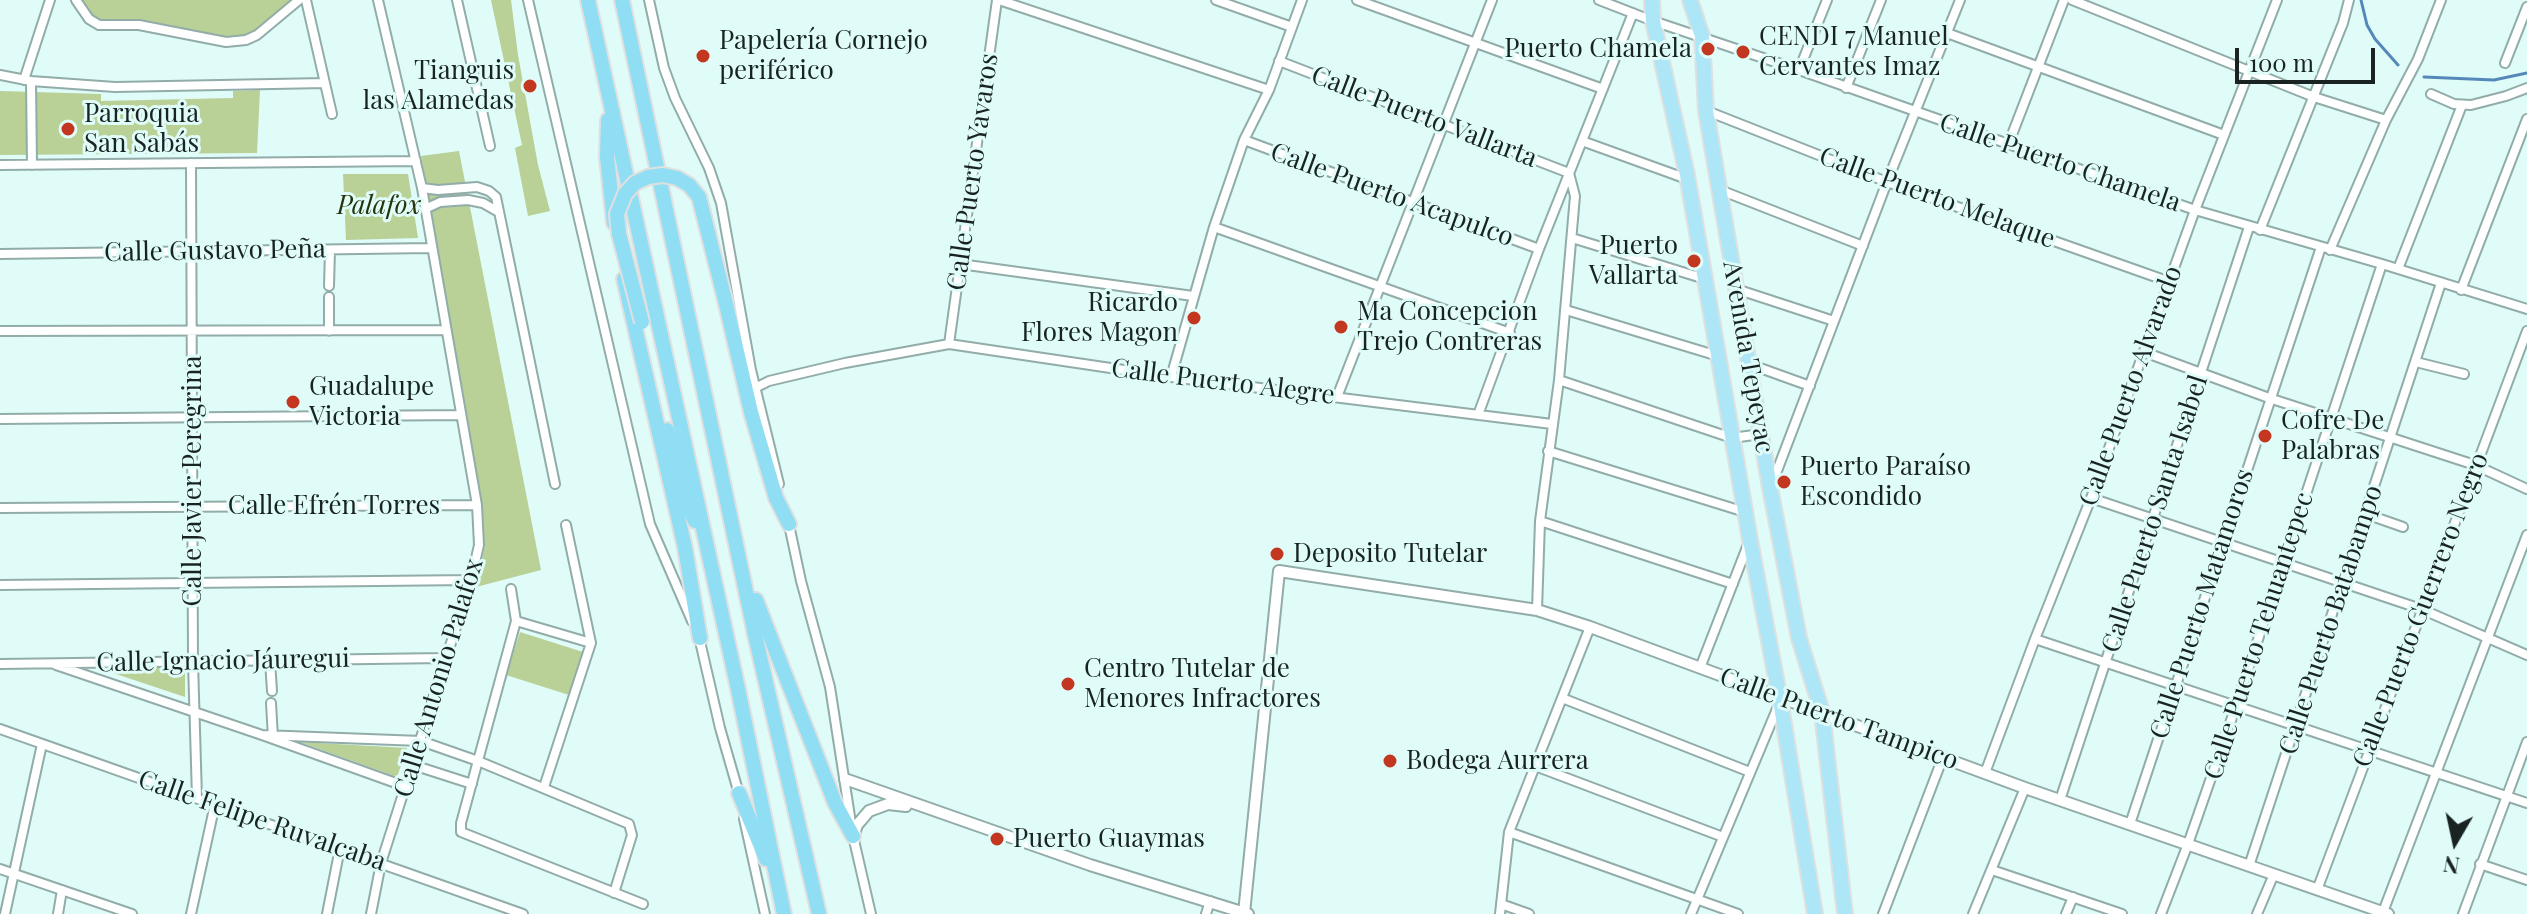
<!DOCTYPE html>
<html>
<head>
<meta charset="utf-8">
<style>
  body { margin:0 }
  #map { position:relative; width:2527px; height:914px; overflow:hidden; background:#dffcf9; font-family:"Playfair Display",serif }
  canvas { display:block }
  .north { position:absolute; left:2415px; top:802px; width:80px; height:80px; -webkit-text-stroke:6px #dffcf9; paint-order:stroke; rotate:189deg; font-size:22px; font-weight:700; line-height:32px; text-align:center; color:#182322 }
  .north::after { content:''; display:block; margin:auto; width:28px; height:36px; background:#182322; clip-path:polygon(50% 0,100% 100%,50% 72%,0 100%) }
  .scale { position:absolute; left:2235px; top:48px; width:140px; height:36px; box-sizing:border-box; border:4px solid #182322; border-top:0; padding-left:10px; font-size:24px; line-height:28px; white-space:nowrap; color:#182322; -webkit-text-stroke:6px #dffcf9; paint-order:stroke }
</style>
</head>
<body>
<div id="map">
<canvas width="2527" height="914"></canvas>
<div class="north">N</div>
<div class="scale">100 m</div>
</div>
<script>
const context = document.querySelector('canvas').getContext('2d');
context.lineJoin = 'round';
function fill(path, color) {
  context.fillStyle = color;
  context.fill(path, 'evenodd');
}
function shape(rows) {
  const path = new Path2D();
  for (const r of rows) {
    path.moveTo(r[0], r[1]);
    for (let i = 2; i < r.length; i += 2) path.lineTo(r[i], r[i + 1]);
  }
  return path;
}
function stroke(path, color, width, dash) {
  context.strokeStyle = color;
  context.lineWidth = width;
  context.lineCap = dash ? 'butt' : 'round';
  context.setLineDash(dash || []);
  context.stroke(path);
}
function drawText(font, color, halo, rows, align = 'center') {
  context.font = font + ' "Playfair Display",serif';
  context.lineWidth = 6;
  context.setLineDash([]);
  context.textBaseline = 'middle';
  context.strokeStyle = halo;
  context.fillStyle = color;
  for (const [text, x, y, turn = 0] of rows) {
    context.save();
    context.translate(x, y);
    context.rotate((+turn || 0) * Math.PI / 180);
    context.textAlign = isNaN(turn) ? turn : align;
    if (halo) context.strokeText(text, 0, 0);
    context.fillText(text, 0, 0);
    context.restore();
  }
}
const green = shape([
  [78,0,292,0,265,26,253,35,237,40,106,24,89,16],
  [491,0,511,0,518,55,538,165,550,211,528,216,515,148,522,145],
  [260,90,257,153,0,155,0,91,101,94,101,101,233,98,233,91],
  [459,151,541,570,476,587,485,545,421,156],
  [343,174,408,174,418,238,346,240],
  [520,632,583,652,569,695,506,675],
  [185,665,185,697,95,667],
  [300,742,407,748,397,777]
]);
const stream = shape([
  [2361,0,2367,25,2375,39,2398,65],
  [2424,77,2494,80,2527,73]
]);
const minor = shape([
  [76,0,89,19,99,25,139,25,226,42,246,40,257,35,299,0],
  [306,0,332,114],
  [457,0,490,146],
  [528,0,650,524,692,621],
  [649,0,664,68,675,98,709,168,721,203,751,370,779,484],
  [999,0,1269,90],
  [1216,0,1292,27],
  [1357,0,1603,89],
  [1599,0,1653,21,1799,70,2195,210,2382,264,2527,309],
  [2072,0,2314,97,2386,120],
  [1947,33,2224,135],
  [1279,61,1569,173,1575,196,1559,380,1540,521,1537,610],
  [2505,63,2527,7],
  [1799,70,1827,0],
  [0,75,31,81,115,87,325,83],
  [24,80,50,0],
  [31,81,32,165],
  [1846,88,1881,0],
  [2431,94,2454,104,2471,105,2506,96,2527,88],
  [1707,111,1887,182,2170,282],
  [1244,140,1539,249],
  [1582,141,1687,179],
  [2008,145,2064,0],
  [191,163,193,662,197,798],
  [0,165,416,161],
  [422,188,438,190,477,187,489,191,496,197,555,484],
  [1720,190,1863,246],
  [425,209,440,202,468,200,483,203,497,211],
  [1214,227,1510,333],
  [2260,230,2343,23,2349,0],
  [1572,238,1705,279],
  [2330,250,2386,120,2418,59,2441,0],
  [0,254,431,248],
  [960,264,1193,296],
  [2398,269,2462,105],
  [329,286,330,250],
  [1736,289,1834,321],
  [2461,290,2527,119],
  [329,297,329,331],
  [1566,310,1718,356],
  [0,331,446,330],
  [949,344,997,0],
  [2144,352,2269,398,2475,465,2527,489],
  [2416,362,2464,374],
  [1749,364,1810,386],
  [1171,377,1214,227,1244,140,1269,90,1302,0],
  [1559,380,1732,438,1761,434],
  [755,388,769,381,845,363,949,344,1171,377,1552,424],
  [1337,397,1492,0],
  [1478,415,1539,249,1633,13],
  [0,419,461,415],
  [1548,451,1745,512],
  [1772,484,1887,182,1960,0],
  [2091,498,2421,609,2527,655],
  [0,508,477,505],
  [2366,514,2403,527],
  [788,520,801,581,830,687,853,836,871,914],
  [1540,521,1733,584],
  [0,585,471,580],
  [511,589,516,621,461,823,461,832,643,904],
  [516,621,591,643],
  [699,637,720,728,739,794],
  [2035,639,2527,803],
  [270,661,272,691],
  [0,664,445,658],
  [56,665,262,735,407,787],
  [1700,668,1749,542],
  [1562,698,1750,772],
  [271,703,273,738],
  [0,729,523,914],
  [262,735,421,741,478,761,629,824,632,835,614,893],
  [413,765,472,784],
  [1535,766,1723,837],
  [1985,773,2035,639,2091,498,2195,210,2277,0],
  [544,787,591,643,566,525],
  [2060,800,2249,227],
  [744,819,765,914],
  [2130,824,2321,247],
  [1509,832,1738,914],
  [2480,864,2527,880],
  [2249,866,2441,283],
  [0,869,132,914],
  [1992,870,2122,914],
  [2317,890,2527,331],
  [1501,904,1529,914],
  [2383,912,2527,535],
  [5,914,42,744],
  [58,914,62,890],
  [191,914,215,804],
  [327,914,340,848],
  [371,914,381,863,471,580,479,545,477,505,422,188,378,0],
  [1206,914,1210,901],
  [1500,914,1509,832,1590,627],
  [1691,914,1779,704],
  [1883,914,1943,757],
  [1973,914,2025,788],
  [2066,914,2073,897],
  [2161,914,2188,844,2236,706,2382,264],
  [2257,914,2274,874],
  [2463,914,2527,742]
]);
const tertiary = shape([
  [845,779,1090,865,1248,914],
  [853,836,857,825,869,811,888,804,906,806],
  [1244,913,1279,571,1537,610,1590,627,2025,788,2388,914]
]);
const primary = shape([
  [1652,0,1653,21,1687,175,1750,540,1780,700,1815,914],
  [1690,0,1702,36,1706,111,1770,488,1799,638,1822,712,1845,914]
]);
const trunk = shape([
  [588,0,738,689,784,914],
  [622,0,755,635,819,914],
  [608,120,607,157,614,223],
  [624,279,685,548,700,638],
  [725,300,751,412,776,498,789,524],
  [667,430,683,496,695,521],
  [756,600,835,803,853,836],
  [739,793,766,859]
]);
const trunkBridge = shape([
  [642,322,619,234,617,214,625,194,635,183,648,177,663,175,677,178,689,185,699,197,725,300]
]);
const markers = [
  [1708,49,8,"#c33721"],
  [1743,52,8,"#c33721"],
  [703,56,8,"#c33721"],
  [530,86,8,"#c33721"],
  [68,129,8,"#c33721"],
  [1694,261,8,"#c33721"],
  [1194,318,8,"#c33721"],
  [1341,327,8,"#c33721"],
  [293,402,8,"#c33721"],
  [2265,436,8,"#c33721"],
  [1784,482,8,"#c33721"],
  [1277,554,8,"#c33721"],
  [1068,684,8,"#c33721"],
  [1390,761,8,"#c33721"],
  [997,839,8,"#c33721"]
];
const poiNames = [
  ["CENDI 7 Manuel",1759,37],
  ["Cervantes Imaz",1759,67],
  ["Papelería Cornejo",719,41],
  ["periférico",719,71],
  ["Puerto Chamela",1692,49,"right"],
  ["Tianguis",514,71,"right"],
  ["las Alamedas",514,101,"right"],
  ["Parroquia",84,114],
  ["San Sabás",84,144],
  ["Puerto",1678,246,"right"],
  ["Vallarta",1678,276,"right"],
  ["Ricardo",1178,303,"right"],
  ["Flores Magon",1178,333,"right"],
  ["Ma Concepcion",1357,312],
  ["Trejo Contreras",1357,342],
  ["Guadalupe",309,387],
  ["Victoria",309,417],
  ["Cofre De",2281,421],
  ["Palabras",2281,451],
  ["Puerto Paraíso",1800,467],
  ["Escondido",1800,497],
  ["Deposito Tutelar",1293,554],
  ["Centro Tutelar de",1084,669],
  ["Menores Infractores",1084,699],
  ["Bodega Aurrera",1406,761],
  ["Puerto Guaymas",1013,839]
];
const streetNames = [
  ["Calle Puerto Vallarta",1424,117,21],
  ["Calle Puerto Chamela",2060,163,19],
  ["Calle Puerto Yavaros",973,172,-82],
  ["Calle Puerto Acapulco",1392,195,20],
  ["Calle Puerto Melaque",1937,198,20],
  ["Calle Gustavo Peña",215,251,-1],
  ["Avenida Tepeyac",1748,357,80],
  ["Calle Puerto Alegre",1223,382,7],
  ["Calle Puerto Alvarado",2131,386,-70],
  ["Calle Javier Peregrina",193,481,-90],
  ["Calle Efrén Torres",334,506],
  ["Calle Puerto Santa Isabel",2155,514,-72],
  ["Calle Puerto Matamoros",2202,604,-72],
  ["Calle Puerto Guerrero Negro",2421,610,-69],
  ["Calle Puerto Batabampo",2331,620,-72],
  ["Calle Puerto Tehuantepec",2259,636,-72],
  ["Calle Ignacio Jáuregui",223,661,-1],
  ["Calle Antonio Palafox",439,678,-73],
  ["Calle Puerto Tampico",1839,719,20],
  ["Calle Felipe Ruvalcaba",262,821,19]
];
const parkNames = [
  ["Palafox",379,206]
];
fill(green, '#b9d096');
stroke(stream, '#5588b8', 3);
stroke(minor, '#91aca9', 12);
stroke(tertiary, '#91aca9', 14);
stroke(primary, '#dfe0e0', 18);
stroke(trunk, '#dfe0e0', 18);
stroke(minor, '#fff', 8);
stroke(tertiary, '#fff', 10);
stroke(primary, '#ace6f7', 14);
stroke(trunk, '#90def4', 14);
stroke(trunkBridge, '#dfe0e0', 18, []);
stroke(trunkBridge, '#90def4', 14);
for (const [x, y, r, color] of markers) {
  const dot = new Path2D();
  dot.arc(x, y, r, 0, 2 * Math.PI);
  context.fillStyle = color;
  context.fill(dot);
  stroke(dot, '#dffcf9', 3);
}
drawText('26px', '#182322', '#dffcf9', poiNames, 'left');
drawText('26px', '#182322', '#dffcf9', streetNames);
drawText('italic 26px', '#25320b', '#dffcf9', parkNames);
</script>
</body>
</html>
